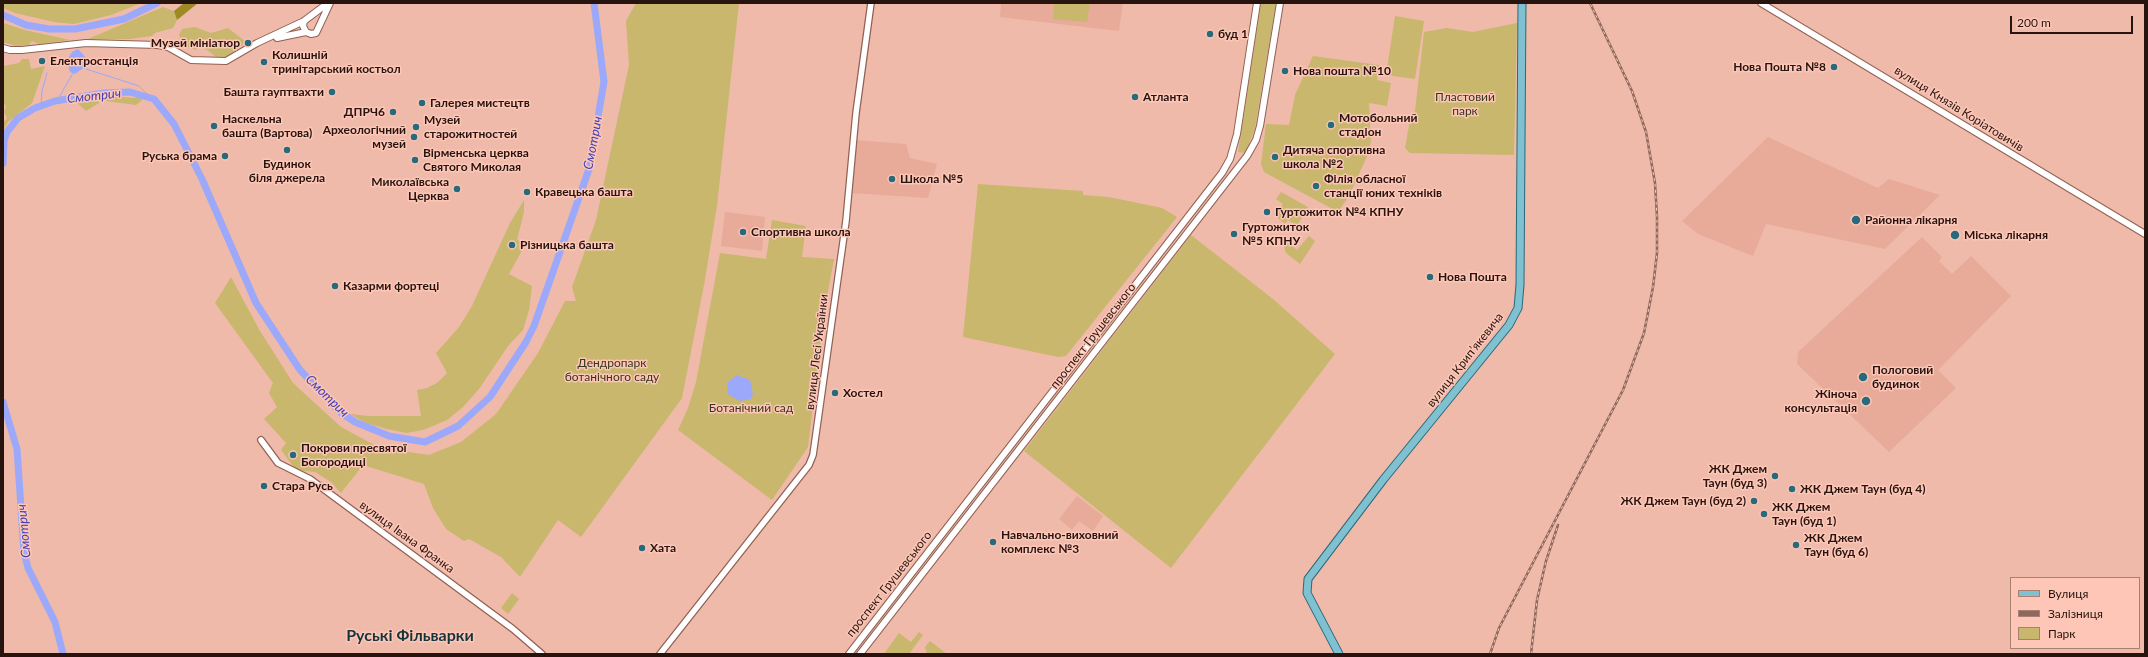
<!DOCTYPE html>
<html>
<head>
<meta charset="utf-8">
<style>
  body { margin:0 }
  #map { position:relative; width:2148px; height:657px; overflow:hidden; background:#efbaaa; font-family:Lato,sans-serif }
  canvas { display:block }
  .frame { position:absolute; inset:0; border:4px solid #27140f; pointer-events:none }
  .legend { position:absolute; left:2010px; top:577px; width:130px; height:72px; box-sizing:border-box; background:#fdc6b6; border:1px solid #a77f73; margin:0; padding:5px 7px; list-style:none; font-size:12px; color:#27140f }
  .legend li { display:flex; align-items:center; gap:8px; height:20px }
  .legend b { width:20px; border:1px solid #a77f73 }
  .scale { position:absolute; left:2010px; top:16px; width:123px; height:18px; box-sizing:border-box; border:2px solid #27140f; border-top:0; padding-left:5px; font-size:12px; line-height:14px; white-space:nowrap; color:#27140f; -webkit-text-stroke:3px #fdc6b6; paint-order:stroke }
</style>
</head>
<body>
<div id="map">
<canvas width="2148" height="657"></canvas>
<div class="frame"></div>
<ul class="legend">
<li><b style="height:5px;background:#7fc1d0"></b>Вулиця</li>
<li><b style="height:5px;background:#8c685d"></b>Залізниця</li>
<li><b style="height:11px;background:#c8b76d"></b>Парк</li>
</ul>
<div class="scale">200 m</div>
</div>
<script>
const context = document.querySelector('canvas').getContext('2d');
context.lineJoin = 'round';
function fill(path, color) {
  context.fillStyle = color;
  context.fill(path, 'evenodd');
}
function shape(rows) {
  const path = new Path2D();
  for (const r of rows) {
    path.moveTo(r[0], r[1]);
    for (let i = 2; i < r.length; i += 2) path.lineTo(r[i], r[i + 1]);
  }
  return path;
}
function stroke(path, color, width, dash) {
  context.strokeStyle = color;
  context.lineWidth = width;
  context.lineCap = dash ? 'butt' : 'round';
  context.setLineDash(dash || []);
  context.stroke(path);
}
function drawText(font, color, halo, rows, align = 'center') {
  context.font = font + ' Lato,sans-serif';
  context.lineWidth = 3;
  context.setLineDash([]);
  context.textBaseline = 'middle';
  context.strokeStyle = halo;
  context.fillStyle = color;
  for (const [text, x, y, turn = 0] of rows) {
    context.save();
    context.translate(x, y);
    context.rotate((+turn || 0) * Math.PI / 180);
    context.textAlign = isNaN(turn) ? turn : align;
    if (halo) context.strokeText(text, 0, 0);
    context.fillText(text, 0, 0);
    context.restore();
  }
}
const built = shape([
  [1001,3,1123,3,1119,31,1000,17],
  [1768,137,1878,188,1889,179,1940,195,1885,249,1766,224,1753,256,1698,234,1682,221],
  [855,140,906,144,910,158,937,164,928,198,851,193],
  [725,212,765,217,762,251,721,246],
  [1922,237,1942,257,1939,261,1952,274,1971,256,2011,296,1938,370,1956,388,1889,452,1797,364,1798,352],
  [1077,496,1103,516,1093,531,1079,521,1072,530,1059,519]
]);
const green = shape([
  [3,3,141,3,111,15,74,24,54,22,15,13,3,8],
  [636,3,739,3,717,206,704,285,682,398,581,537,558,520,520,577,501,557,469,539,464,541,446,529,433,508,424,484,363,465,341,493,331,482,315,472,296,470,281,450,286,443,264,419,277,407,269,393,273,383,215,303,231,277,260,331,293,383,341,427,380,448,429,455,461,442,496,414,538,353,565,301,576,301,572,287,596,220,629,65,626,21],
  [1054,3,1090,3,1087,22,1053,19],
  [1261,3,1276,3,1255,128,1247,150,1245,153,1238,152],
  [163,7,174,11,177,20,173,28,155,33,152,36,129,39,88,39],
  [1395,16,1424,21,1415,79,1386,75],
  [3,23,25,30,70,40,39,44,32,41,29,45,16,46,3,42],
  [1517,23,1514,155,1410,153,1405,148,1410,120,1415,111,1424,32,1447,28,1473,32],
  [195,27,211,33,228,28,246,42,227,57,216,57,206,49,200,47,196,50,183,45,179,35,182,29],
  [1313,56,1379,65,1377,80,1391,83,1387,106,1369,103,1371,141,1368,154,1349,196,1338,212,1264,172,1261,164,1266,124,1289,125,1295,95],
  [22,59,29,59,31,69,45,66,32,103,8,122,3,131,3,123,7,118,4,112,6,106,3,103,3,66,19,63],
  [105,95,134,98,139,96,142,100,136,105,106,101],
  [98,96,99,103,86,111,74,100],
  [978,184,1083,191,1083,195,1109,197,1162,208,1177,217,1066,356,1058,357,963,337],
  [1281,192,1308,207,1297,226,1288,220,1285,224,1274,215,1283,204,1276,199],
  [524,200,524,212,517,240,526,243,509,274,532,286,529,310,523,330,508,346,479,389,463,407,447,420,423,430,406,433,387,429,366,423,350,414,368,416,421,416,417,390,427,388,437,383,447,373,436,353,459,327,472,306,510,223],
  [772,220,806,226,802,257,834,259,824,313,808,447,772,500,678,430,688,408,696,382,720,253,766,259],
  [1191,235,1273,299,1335,354,1171,568,1024,451],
  [1309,236,1315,241,1300,264,1286,253,1284,246,1287,242,1297,250],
  [512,593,519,599,508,614,501,608],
  [919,632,923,635,909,654,884,654,899,633,911,642],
  [930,641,947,654,927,654,925,647]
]);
const forest = shape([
  [184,3,198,3,177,20,174,11]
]);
const water = shape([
  [78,49,88,60,86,66,75,74,70,72,67,60,72,52],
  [737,375,750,380,753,394,751,399,740,401,729,395,727,390,728,382]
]);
const stream = shape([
  [83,68,139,86,149,96],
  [57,101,73,73],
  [41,105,42,91,47,73],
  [3,159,4,160]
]);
const river = shape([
  [3,15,26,25,49,29,75,29,124,19,157,3],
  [3,163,4,141,7,132,18,118,35,108,55,101,104,93,130,92,154,99,174,124,202,179,256,303,300,370,340,412,355,422,389,436,425,442,458,426,490,397,526,342,534,326,589,169,604,82,594,3],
  [3,402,17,449,24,552,28,568,55,622,63,654]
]);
const tertiary = shape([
  [261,440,278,463,310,479,513,629,542,654],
  [660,654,809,465,813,455,846,221,856,113,871,3]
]);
const secondary = shape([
  [1761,3,2145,234],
  [304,21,303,26,306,32,311,34,316,33,330,3],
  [277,38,306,32],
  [3,48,10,50,22,50,86,43,158,45,168,47,191,60,226,61,257,43,304,21,328,3],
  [849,654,1222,173,1230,159,1237,134,1257,3],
  [860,654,1247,156,1256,140,1260,126,1280,3]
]);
const primary = shape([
  [1339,654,1307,593,1308,579,1383,480,1509,325,1518,308,1520,285,1522,3]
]);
const rail = shape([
  [1490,654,1499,628,1623,390,1644,333,1653,287,1657,253,1657,217,1655,183,1646,132,1632,91,1590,3],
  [1531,654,1537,600,1546,561,1558,525]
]);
const markers = [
  [1210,34,4,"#266a7b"],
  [248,43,4,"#266a7b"],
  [42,61,4,"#266a7b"],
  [264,62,4,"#266a7b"],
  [1834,67,4,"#266a7b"],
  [1285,71,4,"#266a7b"],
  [332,92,4,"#266a7b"],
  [1135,97,4,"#266a7b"],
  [422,103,4,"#266a7b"],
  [393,112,4,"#266a7b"],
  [1331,125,4,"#266a7b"],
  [214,126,4,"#266a7b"],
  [416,127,4,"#266a7b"],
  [414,137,4,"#266a7b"],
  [287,150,4,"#266a7b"],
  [225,156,4,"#266a7b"],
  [1275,157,4,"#266a7b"],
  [415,160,4,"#266a7b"],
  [892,179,4,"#266a7b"],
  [1316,186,4,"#266a7b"],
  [457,189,4,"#266a7b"],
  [527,192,4,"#266a7b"],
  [1267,212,4,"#266a7b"],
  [1856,220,5,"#266a7b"],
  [743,232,4,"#266a7b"],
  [1234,234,4,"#266a7b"],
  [1955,235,5,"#266a7b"],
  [512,245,4,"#266a7b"],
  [1430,277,4,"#266a7b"],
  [335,286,4,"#266a7b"],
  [1863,377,5,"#266a7b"],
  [835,393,4,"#266a7b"],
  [1866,401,5,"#266a7b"],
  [293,455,4,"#266a7b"],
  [1775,476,4,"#266a7b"],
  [264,486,4,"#266a7b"],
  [1792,489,4,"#266a7b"],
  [1754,501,4,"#266a7b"],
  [1764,514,4,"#266a7b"],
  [993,542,4,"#266a7b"],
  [1796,545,4,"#266a7b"],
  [642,548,4,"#266a7b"]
];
const poiNames = [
  ["буд 1",1218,34],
  ["Музей мініатюр",240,43,"right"],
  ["Колишній",272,55],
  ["тринітарський костьол",272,69],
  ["Електростанція",50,61],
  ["Нова Пошта №8",1826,67,"right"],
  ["Нова пошта №10",1293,71],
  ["Башта гауптвахти",324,92,"right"],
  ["Атланта",1143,97],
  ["Галерея мистецтв",430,103],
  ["ДПРЧ6",385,112,"right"],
  ["Мотобольний",1339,118],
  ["стадіон",1339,132],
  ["Наскельна",222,119],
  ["башта (Вартова)",222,133],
  ["Музей",424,120],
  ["старожитностей",424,134],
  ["Археологічний",406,130,"right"],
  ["музей",406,144,"right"],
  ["Дитяча спортивна",1283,150],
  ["школа №2",1283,164],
  ["Вірменська церква",423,153],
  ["Святого Миколая",423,167],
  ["Руська брама",217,156,"right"],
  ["Будинок",287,164,"center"],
  ["біля джерела",287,178,"center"],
  ["Школа №5",900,179],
  ["Філія обласної",1324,179],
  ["станції юних техніків",1324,193],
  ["Миколаївська",449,182,"right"],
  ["Церква",449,196,"right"],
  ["Кравецька башта",535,192],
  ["Гуртожиток №4 КПНУ",1275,212],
  ["Районна лікарня",1865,220],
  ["Гуртожиток",1242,227],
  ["№5 КПНУ",1242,241],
  ["Спортивна школа",751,232],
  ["Міська лікарня",1964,235],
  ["Різницька башта",520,245],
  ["Нова Пошта",1438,277],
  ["Казарми фортеці",343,286],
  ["Пологовий",1872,370],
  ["будинок",1872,384],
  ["Хостел",843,393],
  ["Жіноча",1857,394,"right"],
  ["консультація",1857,408,"right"],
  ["Покрови пресвятої",301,448],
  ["Богородиці",301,462],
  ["ЖК Джем",1767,469,"right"],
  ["Таун (буд 3)",1767,483,"right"],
  ["Стара Русь",272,486],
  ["ЖК Джем Таун (буд 4)",1800,489],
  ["ЖК Джем Таун (буд 2)",1746,501,"right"],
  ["ЖК Джем",1772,507],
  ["Таун (буд 1)",1772,521],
  ["Навчально-виховний",1001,535],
  ["комплекс №3",1001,549],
  ["ЖК Джем",1804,538],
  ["Таун (буд 6)",1804,552],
  ["Хата",650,548]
];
const parkNames = [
  ["Пластовий",1465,97],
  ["парк",1465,111],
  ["Дендропарк",612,363],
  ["ботанічного саду",612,377],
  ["Ботанічний сад",751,408]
];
const streetNames = [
  ["вулиця Князів Коріатовичів",1959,109,32],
  ["проспект Грушевського",1093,336,-52],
  ["вулиця Лесі Українки",817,352,-83],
  ["вулиця Крипʼякевича",1465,360,-52],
  ["вулиця Івана Франка",407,537,36],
  ["проспект Грушевського",889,584,-52]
];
const waterNames = [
  ["Смотрич",94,96,-6],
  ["Смотрич",593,143,-79],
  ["Смотрич",327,396,44],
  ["Смотрич",24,531,-95]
];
const districtNames = [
  ["Руські Фільварки",410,636]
];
fill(built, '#e8ab9a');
fill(green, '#c8b76d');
fill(forest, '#9e8922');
fill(water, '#9ca8fa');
stroke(stream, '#9ca8fa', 1);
stroke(river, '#9ca8fa', 7);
stroke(tertiary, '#916153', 8);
stroke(secondary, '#916153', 8);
stroke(primary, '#296978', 9);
stroke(tertiary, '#fff', 5.5);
stroke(secondary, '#fff', 6);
stroke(primary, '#7fc1d0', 7);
stroke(rail, '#8c685d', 2.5);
stroke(rail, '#fdc6b6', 1, [3]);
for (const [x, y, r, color] of markers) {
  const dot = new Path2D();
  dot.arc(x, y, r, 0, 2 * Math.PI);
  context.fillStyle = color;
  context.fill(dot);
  stroke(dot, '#fdc6b6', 1.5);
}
drawText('bold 12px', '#27140f', '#fdc6b6', poiNames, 'left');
drawText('12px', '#38331e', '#fdc6b6', parkNames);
drawText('12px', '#27140f', '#fdc6b6', streetNames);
drawText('italic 13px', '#4241b5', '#fdc6b6', waterNames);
drawText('bold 16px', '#14343c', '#fdc6b6', districtNames);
</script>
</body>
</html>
